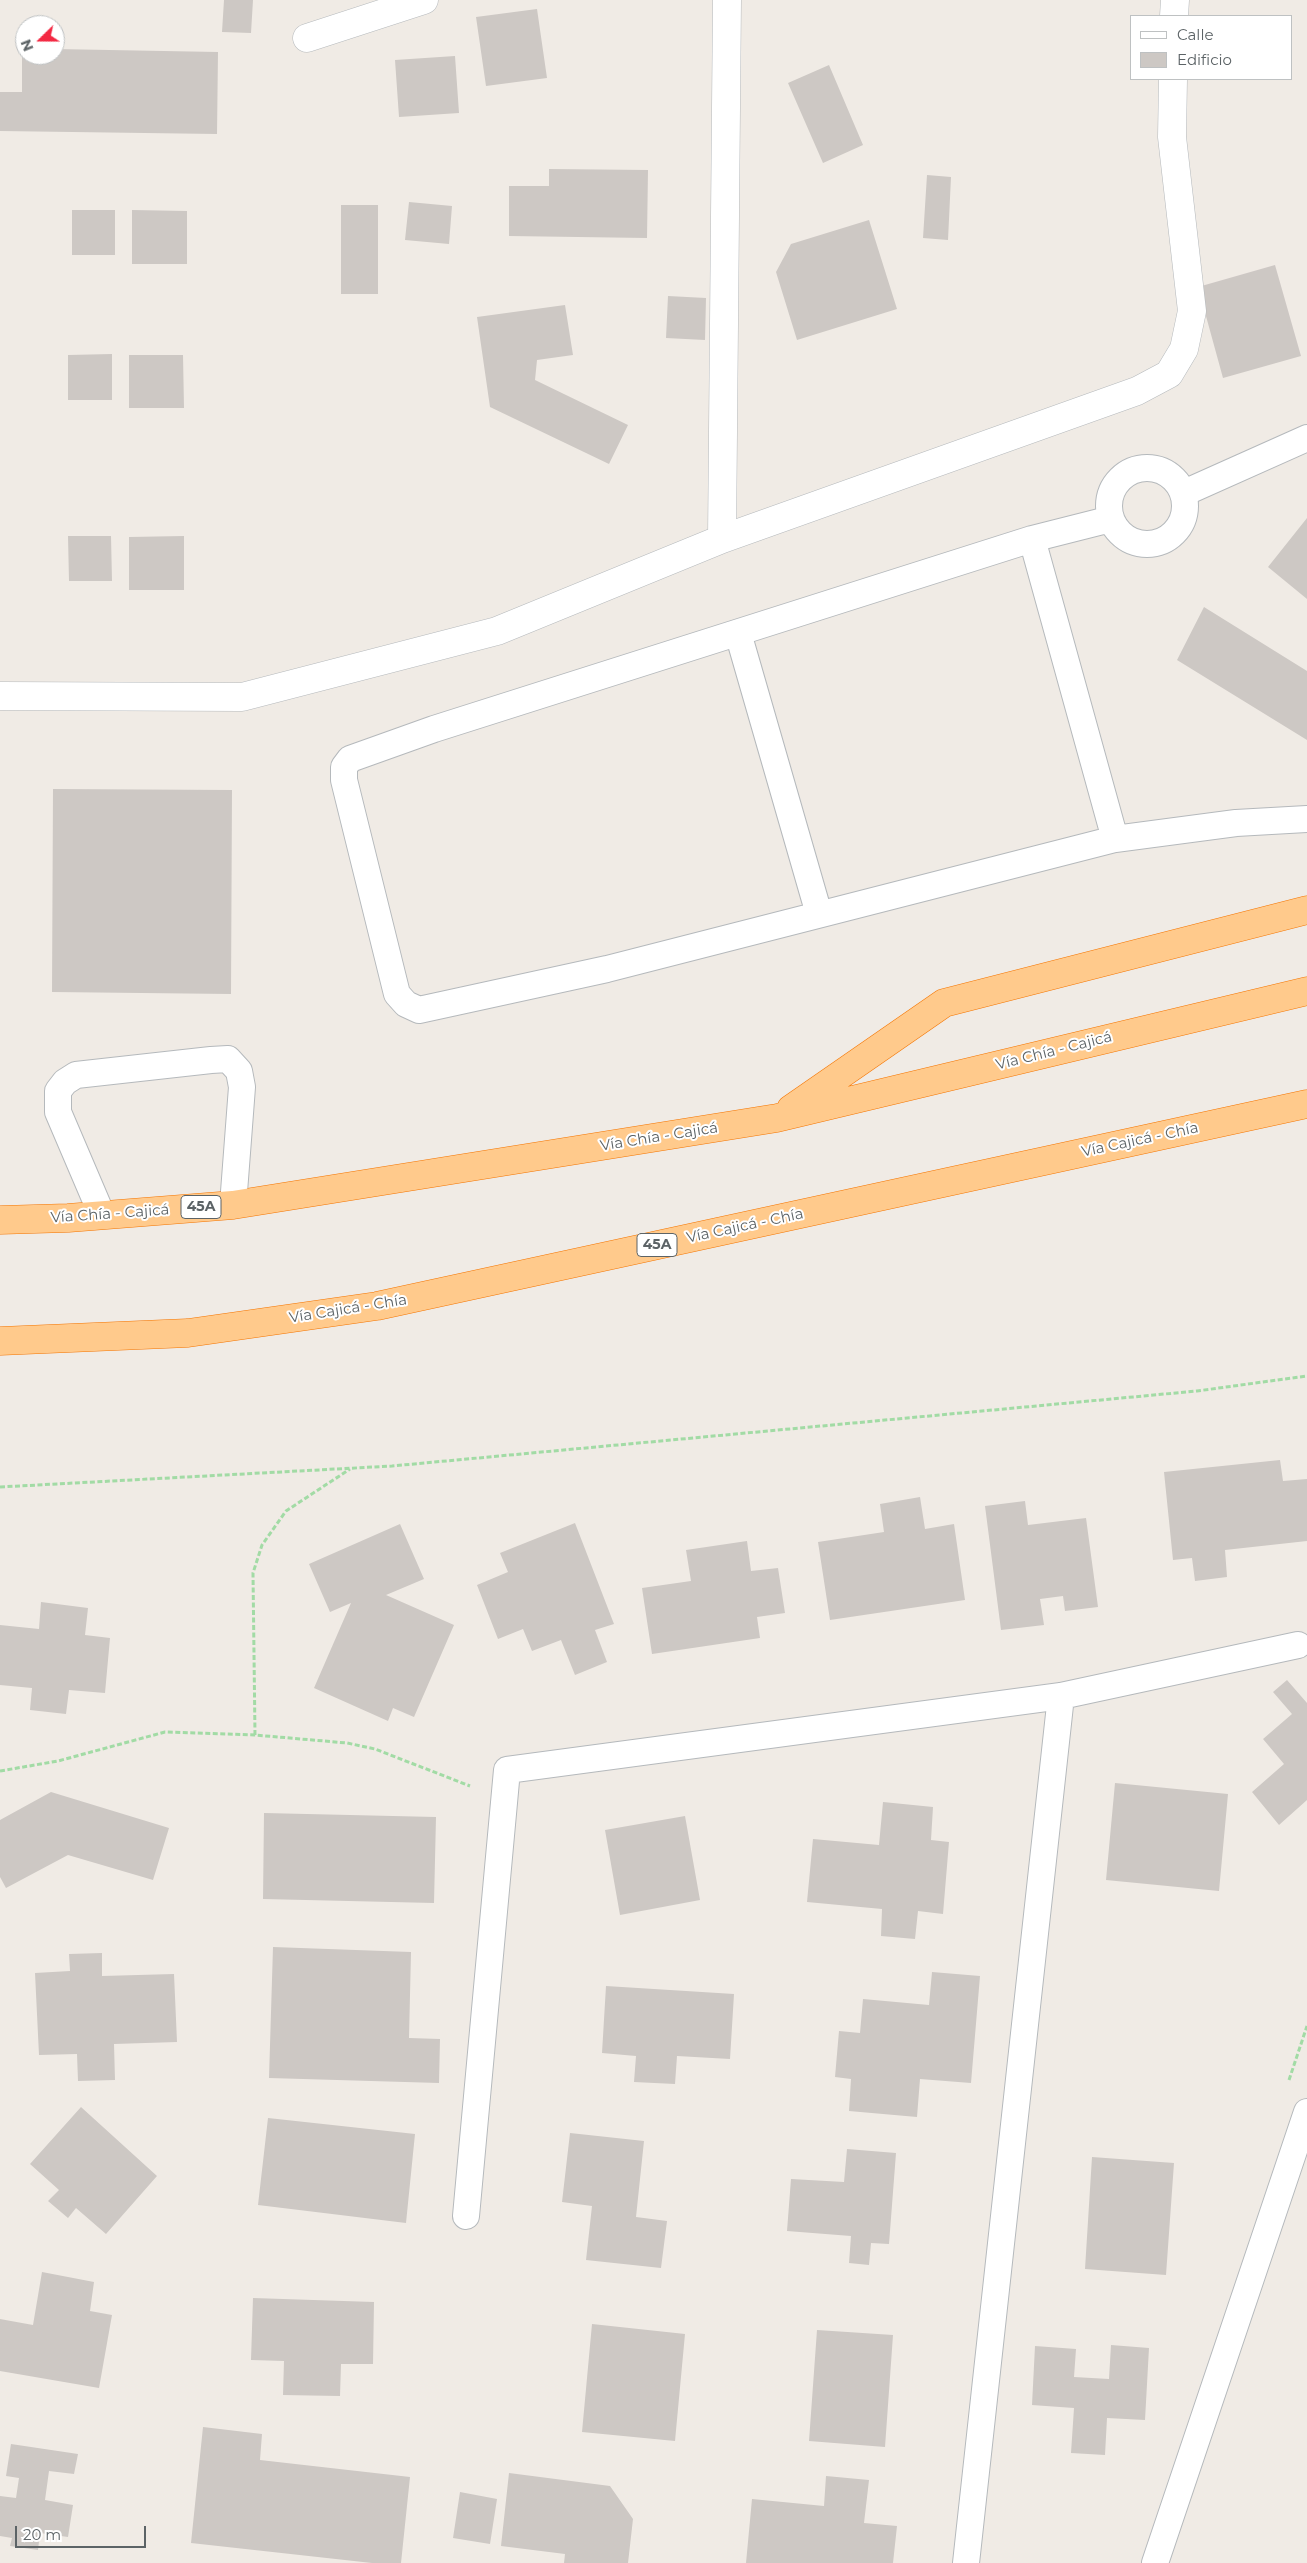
<!DOCTYPE html>
<meta charset="utf-8">
<style>
body{margin:0}
#map{position:relative;width:1307px;height:2563px;overflow:hidden;background:#f0ebe5;font-family:Montserrat,sans-serif}
canvas{display:block}
.legend{position:absolute;left:1130px;top:15px;width:162px;height:65px;box-sizing:border-box;background:#fff;border:1px solid #bec1c2;margin:0;padding:6px 9px;list-style:none;font-size:15px;color:#5c6366}
.legend li{display:flex;align-items:center;gap:10px;height:25px}
.legend b{width:25px;border:1px solid #bec1c2}
.north{position:absolute;left:15px;top:15px;width:50px;height:50px;box-sizing:border-box;background:#fff;border:1px solid #bec1c2;border-radius:50%;rotate:248deg;font-size:14px;font-weight:700;line-height:20px;text-align:center;color:#5c6366}
.north::after{content:'';display:block;margin:auto;width:18px;height:22px;background:#f32842;clip-path:polygon(50% 0,100% 100%,50% 72%,0 100%)}
.scale{position:absolute;left:15px;top:2526px;width:131px;height:22px;box-sizing:border-box;border:2px solid #5c6366;border-top:0;padding-left:6px;font-size:15px;line-height:18px;white-space:nowrap;color:#5c6366;-webkit-text-stroke:4px #fff;paint-order:stroke}
</style>
<div id="map">
<canvas width="1307" height="2563"></canvas>
<ul class="legend">
<li><b style="height:6px;background:#fff"></b>Calle</li>
<li><b style="height:14px;background:#cdc8c4"></b>Edificio</li>
</ul>
<div class="north">N</div>
<div class="scale">20 m</div>
</div>
<script>
const g = document.querySelector('canvas').getContext('2d');
g.lineJoin = 'round';
function fill(path, color) { g.fillStyle = color; g.fill(path, 'evenodd'); }
const poly = rows => new Path2D(rows.map(r => 'M' + r).join(''));
function strokePath(path, color, width, dash) { g.strokeStyle = color; g.lineWidth = width; g.lineCap = dash ? 'butt' : 'round'; g.setLineDash(dash || []); g.stroke(path); }
function drawText(font, color, halo, rows, align = 'center') {
  g.font = font + ' Montserrat,sans-serif'; g.lineWidth = 4; g.setLineDash([]); g.textBaseline = 'middle'; g.strokeStyle = halo; g.fillStyle = color; for (const [text, x, y, turn = 0] of rows) {
    g.save(); g.translate(x, y); g.rotate((+turn || 0) * Math.PI / 180); g.textAlign = isNaN(turn) ? turn : align; if (halo) g.strokeText(text, 0, 0); g.fillText(text, 0, 0); g.restore();
  }
}
const building = poly([
 [224,0,253,0,251,33,222,32],
 [537,9,547,78,486,86,476,17],
 [22,49,25,49,25,55,55,55,55,49,218,52,217,134,0,131,0,92,22,92],
 [455,56,459,113,399,117,395,60],
 [829,65,863,145,823,163,788,83],
 [549,169,648,170,647,238,509,236,509,186,549,186],
 [927,175,951,177,948,240,923,238],
 [409,202,452,206,449,244,405,240],
 [341,205,378,205,378,294,341,294],
 [72,210,115,210,115,255,72,255],
 [132,210,187,211,187,264,132,264],
 [869,220,897,309,797,340,776,272,791,244],
 [1275,265,1301,356,1223,378,1198,287],
 [668,296,706,298,705,340,666,338],
 [565,305,573,355,537,360,535,380,628,425,609,464,490,407,477,317],
 [112,354,112,400,68,400,68,355],
 [129,355,183,355,184,408,129,408],
 [1307,518,1307,599,1268,567],
 [68,536,111,536,112,581,69,581],
 [184,536,184,590,129,590,129,537],
 [1204,607,1307,671,1307,740,1177,660],
 [53,789,232,790,231,994,52,992],
 [1280,1460,1283,1481,1307,1479,1307,1541,1225,1550,1227,1577,1195,1581,1192,1558,1173,1560,1164,1472],
 [920,1497,925,1529,954,1524,965,1600,830,1620,818,1542,884,1532,880,1504],
 [1025,1501,1028,1525,1086,1518,1098,1607,1065,1611,1063,1596,1040,1599,1044,1625,1001,1630,985,1506],
 [575,1523,614,1624,595,1630,607,1662,575,1675,561,1640,532,1651,523,1629,498,1639,477,1585,508,1572,500,1553],
 [400,1524,424,1579,386,1595,454,1625,414,1717,393,1708,388,1721,314,1688,351,1603,330,1612,309,1564],
 [747,1541,751,1571,778,1568,785,1613,757,1617,760,1638,652,1654,642,1588,691,1581,686,1550],
 [41,1602,88,1608,85,1635,110,1638,105,1693,69,1690,66,1714,30,1710,32,1688,0,1685,0,1625,39,1629],
 [1287,1680,1307,1703,1307,1800,1279,1825,1252,1792,1284,1764,1263,1739,1292,1714,1273,1692],
 [1115,1783,1228,1794,1219,1891,1106,1880],
 [51,1792,169,1828,153,1880,68,1855,6,1888,0,1877,0,1820],
 [883,1802,933,1807,931,1840,949,1842,943,1914,918,1911,915,1939,881,1936,882,1909,807,1902,813,1839,879,1845],
 [264,1813,436,1817,434,1903,263,1899],
 [685,1816,700,1900,620,1915,605,1830],
 [273,1947,411,1952,409,2038,440,2039,439,2083,269,2078],
 [102,1953,102,1976,174,1974,177,2042,114,2044,115,2080,78,2081,77,2054,39,2055,35,1973,70,1971,69,1954],
 [932,1972,980,1976,971,2083,920,2079,917,2117,849,2111,851,2079,835,2077,839,2031,860,2033,863,1999,929,2005],
 [606,1986,734,1994,730,2059,677,2056,675,2084,634,2082,636,2056,602,2053],
 [81,2107,157,2176,106,2234,76,2208,68,2218,48,2201,59,2190,30,2164],
 [268,2118,415,2134,406,2223,258,2205],
 [570,2133,644,2141,636,2217,667,2221,661,2268,586,2260,592,2206,562,2202],
 [847,2149,896,2153,889,2244,871,2243,869,2265,849,2263,851,2236,787,2231,791,2179,844,2182],
 [1092,2157,1174,2163,1166,2275,1085,2269],
 [42,2272,94,2282,90,2311,112,2315,99,2388,0,2371,0,2319,33,2325],
 [253,2298,374,2302,373,2364,341,2364,340,2396,283,2395,284,2361,251,2360],
 [592,2324,685,2334,675,2441,582,2432],
 [817,2330,893,2335,885,2447,809,2441],
 [1111,2345,1149,2348,1145,2420,1107,2418,1105,2455,1071,2453,1074,2408,1032,2405,1035,2346,1076,2349,1074,2377,1109,2379],
 [203,2427,262,2434,260,2460,410,2477,401,2563,372,2563,191,2543],
 [11,2444,78,2454,74,2474,49,2471,45,2500,73,2505,68,2537,40,2533,38,2550,10,2546,12,2538,0,2536,0,2496,16,2498,19,2478,6,2476],
 [509,2473,610,2486,633,2519,628,2563,564,2563,565,2554,501,2546],
 [826,2476,869,2480,864,2523,897,2526,893,2563,746,2563,752,2499,824,2506],
 [460,2492,497,2499,490,2544,453,2538]
]);
const path = poly([
 [0,1487,392,1466,1197,1391,1307,1376],
 [255,1735,253,1573,262,1545,286,1511,350,1469],
 [0,1771,58,1761,165,1732,255,1735,347,1743,375,1749,470,1786],
 [1289,2080,1307,2026]
]);
const lane = poly([
 '1109 506a38 38 0 1 1 76 0a38 38 0 1 1-76 0Z',
 [1184,493,1307,438],
 [1111,519,1032,539,434,729,350,759,344,767,344,780,397,994,406,1004,419,1010,607,969,1115,839,1236,823,1307,819],
 [1032,539,1115,839],
 [738,633,819,914],
 [102,1215,58,1112,58,1091,65,1082,76,1075,211,1060,228,1059,239,1071,242,1087,233,1205],
 [466,2216,507,1770,1061,1696,1298,1645],
 [966,2563,1061,1696],
 [1155,2563,1307,2112]
]);
const street = poly([
 [1174,16,1175,0],
 [307,38,424,0],
 [722,539,727,0],
 [0,696,242,697,497,631,722,539,1137,391,1169,374,1184,349,1192,311,1172,137,1173,79]
]);
const highway = poly([
 [791,1109,944,1003,1307,910],
 [0,1220,68,1218,233,1205,777,1118,1307,991],
 [0,1341,188,1333,377,1306,1307,1104]
]);
const shields = [
 [201,1207,40],
 [657,1245,40]
];
const shieldNames = [
 ["45A",201,1207],
 ["45A",657,1245]
];
const streetNames = [
 ["Vía Chía - Cajicá",1054,1051,-14],
 ["Vía Chía - Cajicá",659,1137,-9],
 ["Vía Cajicá - Chía",1140,1140,-12],
 ["Vía Chía - Cajicá",110,1214,-4],
 ["Vía Cajicá - Chía",745,1226,-12],
 ["Vía Cajicá - Chía",348,1309,-9]
];
fill(building, '#cdc8c4');
strokePath(lane, '#b5b9bc', 28);
strokePath(street, '#b5b9bc', 29);
strokePath(highway, '#f47500', 29);
strokePath(path, '#a2dba5', 3, [5, 2.5]);
strokePath(lane, '#fff', 26);
strokePath(street, '#fff', 28);
strokePath(highway, '#ffca8c', 28);
for (const [x, y, w] of shields) { const box = new Path2D(); box.roundRect(x - w / 2, y - 11.5, w, 23, 4); g.fillStyle = '#fff'; g.fill(box); strokePath(box, '#5c6366', 1); }
drawText('bold 14px', '#5c6366', null, shieldNames);
drawText('15px', '#5c6366', '#fff', streetNames);
</script>
